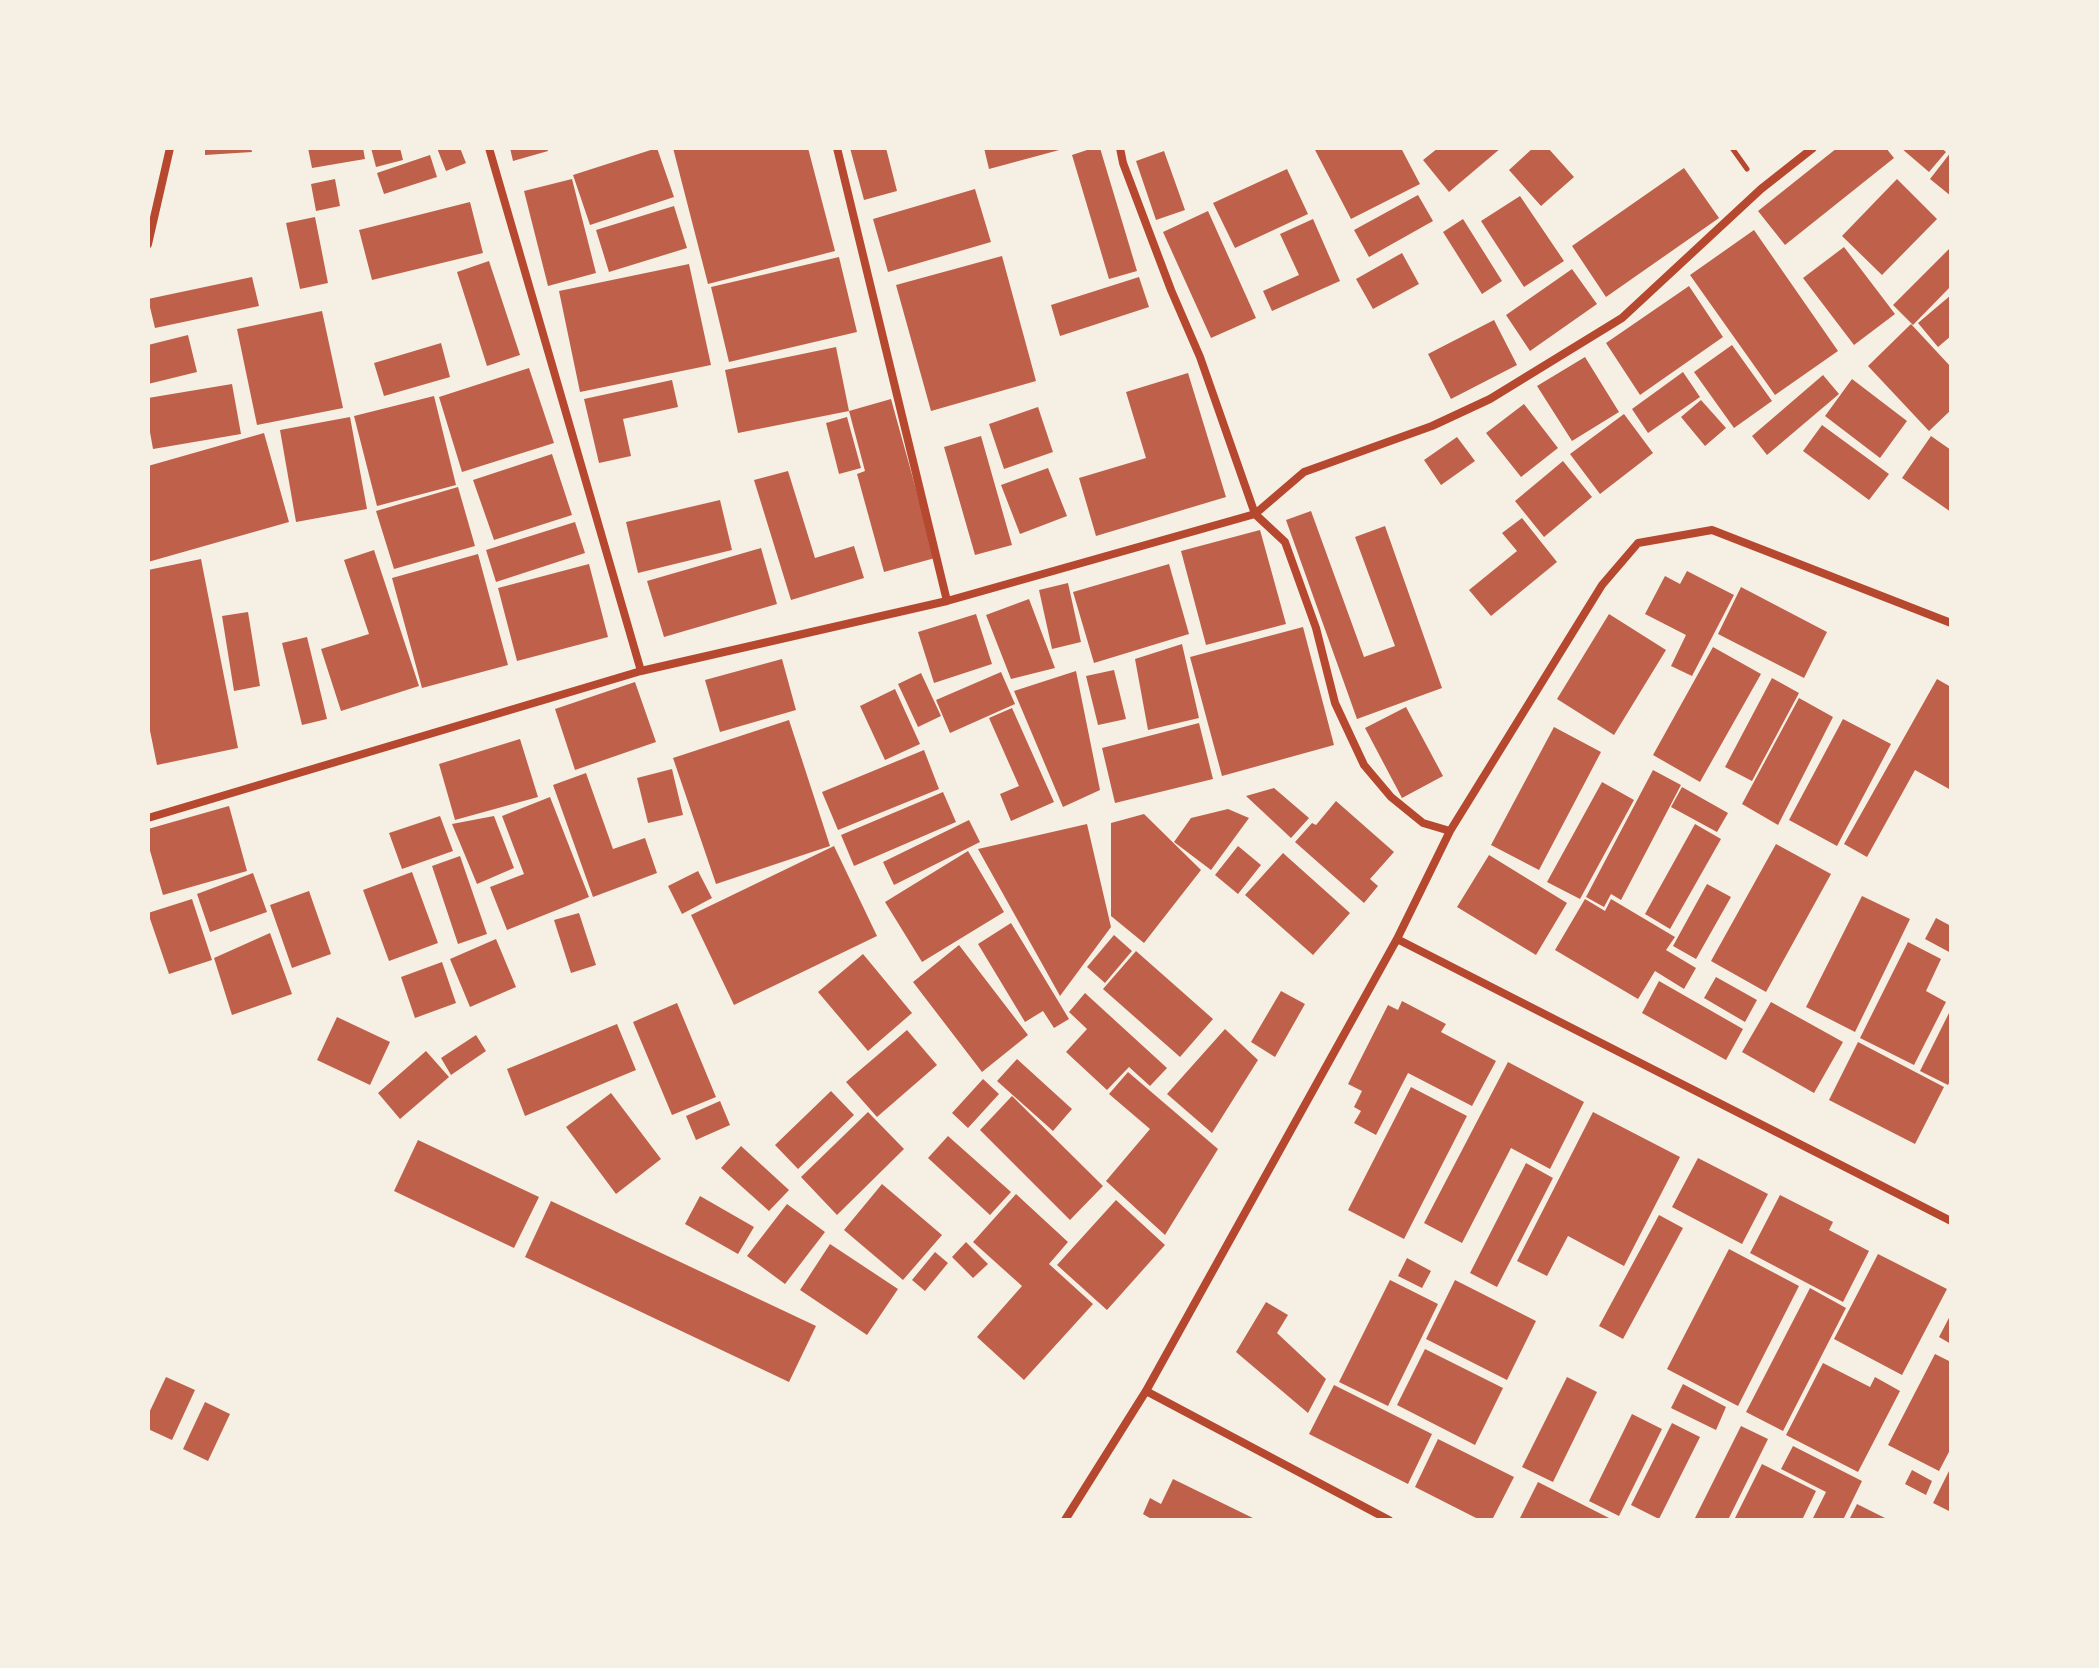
<!DOCTYPE html>
<style>
body{margin:0}
#map{position:relative;width:2099px;height:1668px;overflow:hidden;background:#f6efe4;font-family:"Libre Baskerville",serif}
canvas{display:block}
.frame{position:absolute;inset:0;border:150px solid #f6efe4;pointer-events:none}
</style>
<div id="map">
<canvas width="2099" height="1668"></canvas>
<div class="frame"></div>
</div>
<script>
const g = document.querySelector('canvas').getContext('2d');
g.lineJoin = 'round';
function fill(path, color) { g.fillStyle = color; g.fill(path, 'evenodd'); }
const poly = rows => new Path2D(rows.map(r => 'M' + r).join(''));
function strokePath(path, color, width, dash) { g.strokeStyle = color; g.lineWidth = width; g.lineCap = dash ? 'butt' : 'round'; g.setLineDash(dash || []); g.stroke(path); }
const building = poly([
 [205,148,251,148,252,152,205,155],
 [308,148,363,148,365,159,312,168],
 [371,148,400,148,403,160,376,167],
 [437,148,460,148,466,163,446,171],
 [510,148,547,148,548,151,513,161],
 [657,148,674,197,590,225,573,175],
 [673,148,808,148,835,251,708,284],
 [850,148,886,148,897,191,864,200],
 [984,148,1063,148,1063,149,989,169],
 [1093,148,1100,148,1137,271,1109,279,1072,155],
 [1314,148,1401,148,1420,184,1351,219],
 [1438,148,1501,148,1449,192,1423,160],
 [1533,148,1548,148,1574,177,1541,206,1509,170],
 [1837,148,1886,148,1894,158,1785,245,1758,211],
 [1901,148,1941,148,1946,152,1929,172],
 [1164,151,1185,210,1156,220,1136,161],
 [1951,152,1951,196,1930,179],
 [430,155,437,177,384,194,377,173],
 [1684,168,1719,218,1606,297,1572,246],
 [1287,169,1308,214,1235,248,1213,203],
 [335,179,340,206,316,211,311,184],
 [572,179,596,273,548,286,524,191],
 [1897,179,1937,219,1882,275,1842,236],
 [975,189,991,242,888,272,873,219],
 [1418,195,1433,221,1369,257,1354,230],
 [1520,196,1564,261,1524,287,1481,221],
 [470,202,483,253,372,280,359,230],
 [674,206,687,248,609,272,596,230],
 [1208,211,1256,318,1211,338,1163,232],
 [315,217,328,283,300,289,286,223],
 [1313,219,1340,281,1272,311,1263,291,1299,275,1280,234],
 [1463,219,1502,281,1482,294,1443,232],
 [1754,230,1838,351,1775,395,1690,275],
 [1844,247,1895,314,1854,345,1803,278],
 [1951,247,1951,286,1913,325,1893,305],
 [1402,253,1419,284,1373,309,1356,279],
 [1002,256,1036,381,931,411,896,285],
 [839,257,857,332,729,362,711,287],
 [489,261,520,355,487,366,457,272],
 [689,264,711,365,580,392,559,291],
 [1572,269,1597,304,1530,351,1506,315],
 [252,277,259,306,155,328,148,299],
 [1139,277,1149,307,1060,336,1051,305],
 [1689,286,1723,337,1640,395,1606,343],
 [1951,295,1951,336,1938,347,1918,323],
 [322,311,343,408,257,425,237,329],
 [1494,320,1517,365,1451,399,1428,354],
 [1911,324,1951,367,1951,410,1929,431,1868,366],
 [188,335,197,372,148,384,148,345],
 [441,343,450,377,384,396,374,363],
 [1732,345,1772,401,1734,428,1694,372],
 [836,347,849,411,738,433,725,370],
 [1585,357,1619,412,1572,441,1537,386],
 [529,368,554,443,462,472,439,397],
 [1683,372,1700,397,1648,433,1632,409],
 [1188,373,1226,497,1096,536,1079,478,1146,458,1126,392],
 [1823,375,1839,394,1767,455,1752,436],
 [1852,379,1907,421,1880,458,1825,416],
 [672,380,678,407,623,419,631,456,599,463,584,399],
 [232,384,241,434,153,449,148,421,148,398],
 [434,396,456,485,377,506,354,416],
 [891,399,935,558,884,572,857,474,865,471,849,411],
 [1701,400,1726,428,1705,446,1681,417],
 [1524,404,1558,448,1521,477,1486,433],
 [1038,407,1053,452,1004,469,989,424],
 [1624,414,1653,453,1600,494,1570,454],
 [350,417,367,509,296,522,280,430],
 [847,417,861,468,839,474,826,423],
 [1822,425,1889,474,1869,500,1803,451],
 [264,433,289,522,148,562,148,466],
 [981,436,1012,545,975,555,944,447],
 [1931,436,1951,450,1951,512,1902,478],
 [1457,437,1475,461,1441,485,1424,460],
 [552,454,572,515,494,540,473,480],
 [1563,461,1592,497,1544,537,1515,501],
 [1048,468,1067,516,1020,534,1001,485],
 [788,471,815,558,854,546,864,578,791,600,754,480],
 [458,487,475,546,394,569,376,511],
 [720,500,732,550,638,573,626,522],
 [1311,511,1364,657,1395,646,1355,537,1385,526,1442,688,1357,719,1286,520],
 [1522,518,1557,562,1491,616,1469,590,1517,551,1502,533],
 [575,522,585,553,496,582,486,550],
 [1260,530,1286,624,1206,645,1181,551],
 [761,548,777,604,664,637,647,581],
 [374,550,419,686,341,711,321,649,369,634,344,560],
 [478,554,508,665,422,688,392,578],
 [201,559,238,748,157,765,148,721,148,570],
 [589,564,608,637,517,661,498,588],
 [1169,564,1189,634,1094,663,1073,592],
 [1687,571,1734,595,1692,676,1671,666,1686,635,1645,614,1665,576,1680,584],
 [1068,583,1081,642,1052,649,1039,590],
 [1741,587,1827,632,1804,678,1718,634],
 [1029,599,1055,668,1011,679,986,615],
 [248,612,260,686,234,691,222,616],
 [976,614,992,664,934,683,918,632],
 [1609,614,1666,650,1614,735,1557,699],
 [1303,627,1334,745,1222,776,1190,657],
 [307,637,327,719,302,725,282,643],
 [1182,644,1199,718,1148,730,1135,659],
 [1713,647,1761,674,1700,782,1653,755],
 [782,659,796,710,720,732,705,680],
 [1114,670,1126,719,1098,725,1086,676],
 [1076,671,1100,790,1063,807,1014,691],
 [1001,672,1015,704,950,733,936,700],
 [921,673,941,716,918,727,898,684],
 [1772,678,1799,693,1752,781,1725,767],
 [1937,679,1951,687,1951,790,1915,770,1867,857,1844,844],
 [635,682,656,742,575,770,555,709],
 [895,689,920,744,885,760,860,706],
 [1799,698,1833,717,1778,825,1742,804],
 [1406,707,1443,776,1402,798,1365,728],
 [1012,708,1054,802,1011,821,1000,794,1019,786,989,718],
 [1843,719,1891,744,1837,846,1789,820],
 [789,720,830,846,716,884,673,758],
 [1199,723,1213,779,1115,803,1102,748],
 [1554,727,1601,752,1539,870,1491,845],
 [520,739,538,797,455,820,439,764],
 [924,750,939,789,838,830,822,792],
 [672,769,683,815,648,823,637,778],
 [1653,770,1681,785,1621,900,1611,894,1604,907,1586,897],
 [586,773,613,849,645,838,657,873,593,897,553,785],
 [1602,782,1634,800,1580,899,1547,882],
 [1682,787,1728,813,1717,832,1671,807],
 [1274,788,1309,818,1291,838,1246,796],
 [943,792,956,822,854,866,841,835],
 [550,797,589,897,507,930,490,887,524,874,502,816],
 [1336,801,1394,852,1370,879,1378,886,1364,903,1295,842,1312,823,1316,825],
 [229,806,247,871,163,895,148,844,148,829],
 [1228,809,1249,818,1211,870,1174,842,1191,818],
 [1144,814,1201,870,1144,943,1111,916,1111,823],
 [440,816,453,851,402,869,389,833],
 [494,816,514,868,477,884,452,824],
 [969,820,980,842,894,885,883,862],
 [1087,824,1111,927,1060,996,978,849],
 [1695,824,1721,839,1670,929,1645,914],
 [1776,844,1831,874,1766,992,1711,961],
 [834,846,877,936,734,1005,691,915],
 [1238,846,1261,865,1238,894,1215,875],
 [968,851,1004,912,922,962,885,902],
 [1283,853,1350,913,1313,955,1245,895],
 [1489,855,1567,903,1536,955,1457,907],
 [460,856,487,934,458,944,432,866],
 [698,871,712,898,682,914,668,886],
 [412,872,438,943,389,961,363,890],
 [253,873,267,912,210,932,197,894],
 [1707,884,1731,897,1696,959,1673,946],
 [309,891,331,954,292,968,270,905],
 [1862,896,1910,919,1855,1032,1806,1007],
 [192,899,212,960,169,974,148,913],
 [1585,899,1605,911,1611,899,1675,937,1666,950,1696,968,1684,989,1655,971,1638,999,1555,950],
 [579,913,596,965,571,973,554,920],
 [1936,918,1951,926,1951,953,1925,939],
 [1011,923,1069,1019,1054,1028,1043,1011,1025,1022,978,944],
 [270,933,292,994,232,1015,214,958],
 [1114,935,1132,951,1105,983,1087,967],
 [496,939,516,987,470,1007,450,959],
 [1908,942,1941,959,1926,991,1946,1002,1914,1065,1860,1038],
 [959,945,1028,1035,982,1072,913,982],
 [1136,951,1213,1019,1180,1057,1103,989],
 [863,954,912,1013,868,1051,818,992],
 [442,962,456,1003,415,1018,401,977],
 [1716,977,1757,1000,1745,1022,1704,998],
 [1659,981,1743,1029,1726,1060,1642,1013],
 [1281,991,1305,1004,1275,1057,1251,1042],
 [1085,993,1167,1068,1150,1086,1129,1067,1107,1090,1066,1052,1087,1029,1069,1012],
 [1402,1001,1446,1024,1441,1032,1496,1061,1472,1106,1408,1073,1376,1135,1354,1123,1361,1111,1354,1107,1362,1091,1348,1084,1388,1005,1398,1010],
 [1771,1002,1843,1042,1814,1093,1742,1052],
 [677,1003,716,1097,672,1115,633,1022],
 [1951,1009,1951,1079,1948,1085,1920,1071],
 [337,1017,390,1042,370,1085,317,1060],
 [617,1024,636,1070,525,1116,507,1069],
 [1225,1029,1258,1060,1212,1133,1167,1094],
 [907,1030,937,1065,877,1117,846,1082],
 [476,1035,486,1051,451,1075,441,1058],
 [1858,1042,1944,1087,1915,1144,1829,1100],
 [426,1051,449,1077,400,1119,378,1093],
 [1017,1059,1072,1109,1053,1131,997,1081],
 [1508,1062,1584,1102,1550,1169,1511,1148,1462,1243,1424,1223],
 [1128,1072,1218,1149,1165,1235,1106,1181,1150,1129,1109,1094],
 [983,1079,999,1094,968,1128,952,1113],
 [1411,1087,1467,1116,1404,1239,1348,1210],
 [831,1091,854,1115,798,1169,775,1145],
 [611,1093,661,1159,616,1194,566,1127],
 [1012,1096,1103,1186,1070,1220,980,1130],
 [720,1101,730,1125,696,1140,686,1116],
 [868,1112,904,1149,837,1215,801,1177],
 [1593,1112,1680,1157,1624,1266,1568,1236,1547,1276,1517,1261],
 [948,1136,1011,1192,990,1215,928,1158],
 [418,1140,539,1197,514,1248,394,1191],
 [741,1146,789,1190,769,1211,721,1168],
 [1698,1158,1768,1194,1742,1244,1672,1207],
 [1526,1163,1553,1178,1497,1287,1470,1273],
 [882,1184,942,1235,903,1280,844,1230],
 [1016,1194,1068,1242,1049,1264,1093,1304,1024,1380,977,1337,1022,1286,973,1242],
 [1780,1195,1833,1222,1829,1230,1869,1251,1843,1302,1750,1253],
 [700,1196,754,1227,738,1254,685,1224],
 [1116,1200,1165,1245,1107,1310,1057,1265],
 [551,1201,816,1326,789,1382,525,1257],
 [787,1204,825,1232,785,1284,747,1256],
 [1659,1215,1683,1228,1623,1339,1599,1326],
 [966,1242,988,1264,973,1278,952,1257],
 [830,1244,898,1289,867,1335,800,1290],
 [1729,1249,1799,1286,1738,1406,1667,1369],
 [935,1252,948,1263,925,1291,912,1280],
 [1878,1254,1947,1289,1902,1375,1834,1339],
 [1407,1258,1431,1271,1422,1288,1398,1276],
 [1390,1280,1438,1304,1388,1406,1339,1382],
 [1455,1280,1536,1321,1507,1380,1426,1339],
 [1810,1288,1846,1308,1783,1431,1746,1412],
 [1266,1302,1288,1315,1277,1333,1326,1379,1308,1413,1236,1352],
 [1951,1314,1951,1344,1939,1337],
 [1425,1349,1503,1388,1475,1445,1397,1405],
 [1935,1354,1951,1362,1951,1448,1939,1471,1888,1445],
 [1823,1363,1870,1387,1875,1377,1900,1391,1858,1472,1786,1435],
 [166,1377,195,1390,172,1440,148,1429,148,1415],
 [1567,1377,1597,1392,1553,1482,1522,1467],
 [1683,1384,1726,1407,1716,1430,1671,1408],
 [1334,1385,1432,1434,1408,1484,1309,1434],
 [205,1402,230,1414,208,1461,183,1449],
 [1632,1414,1662,1429,1619,1516,1589,1501],
 [1672,1423,1700,1437,1659,1519,1631,1505],
 [1741,1426,1768,1439,1728,1520,1694,1520],
 [1438,1439,1514,1477,1492,1520,1480,1520,1415,1487],
 [1793,1446,1862,1481,1843,1520,1812,1520,1826,1492,1781,1469],
 [1762,1464,1816,1491,1802,1520,1734,1520],
 [1951,1467,1951,1512,1933,1503],
 [1912,1470,1932,1481,1926,1495,1905,1484],
 [1173,1479,1257,1520,1153,1520,1143,1514,1150,1498,1161,1504],
 [1538,1482,1613,1520,1519,1520],
 [1857,1504,1889,1520,1849,1520]
]);
const path = poly([
 [1732,148,1747,169]
]);
const minor = poly([
 [489,148,641,671],
 [837,148,947,601],
 [1120,148,1123,163,1171,290,1200,357,1255,514,1285,542,1316,628,1335,703,1364,765,1391,797,1423,823,1450,831],
 [148,244,170,148],
 [148,818,641,671,947,601,1255,514,1304,472,1432,426,1490,399,1622,318,1761,189,1813,148],
 [1397,939,1951,1221],
 [1146,1391,1389,1520],
 [1065,1520,1146,1391,1397,939,1450,831,1602,585,1638,543,1712,530,1951,623]
]);
fill(building, '#bf614a');
strokePath(path, '#b5482f', 5);
strokePath(minor, '#b5482f', 8);
</script>
